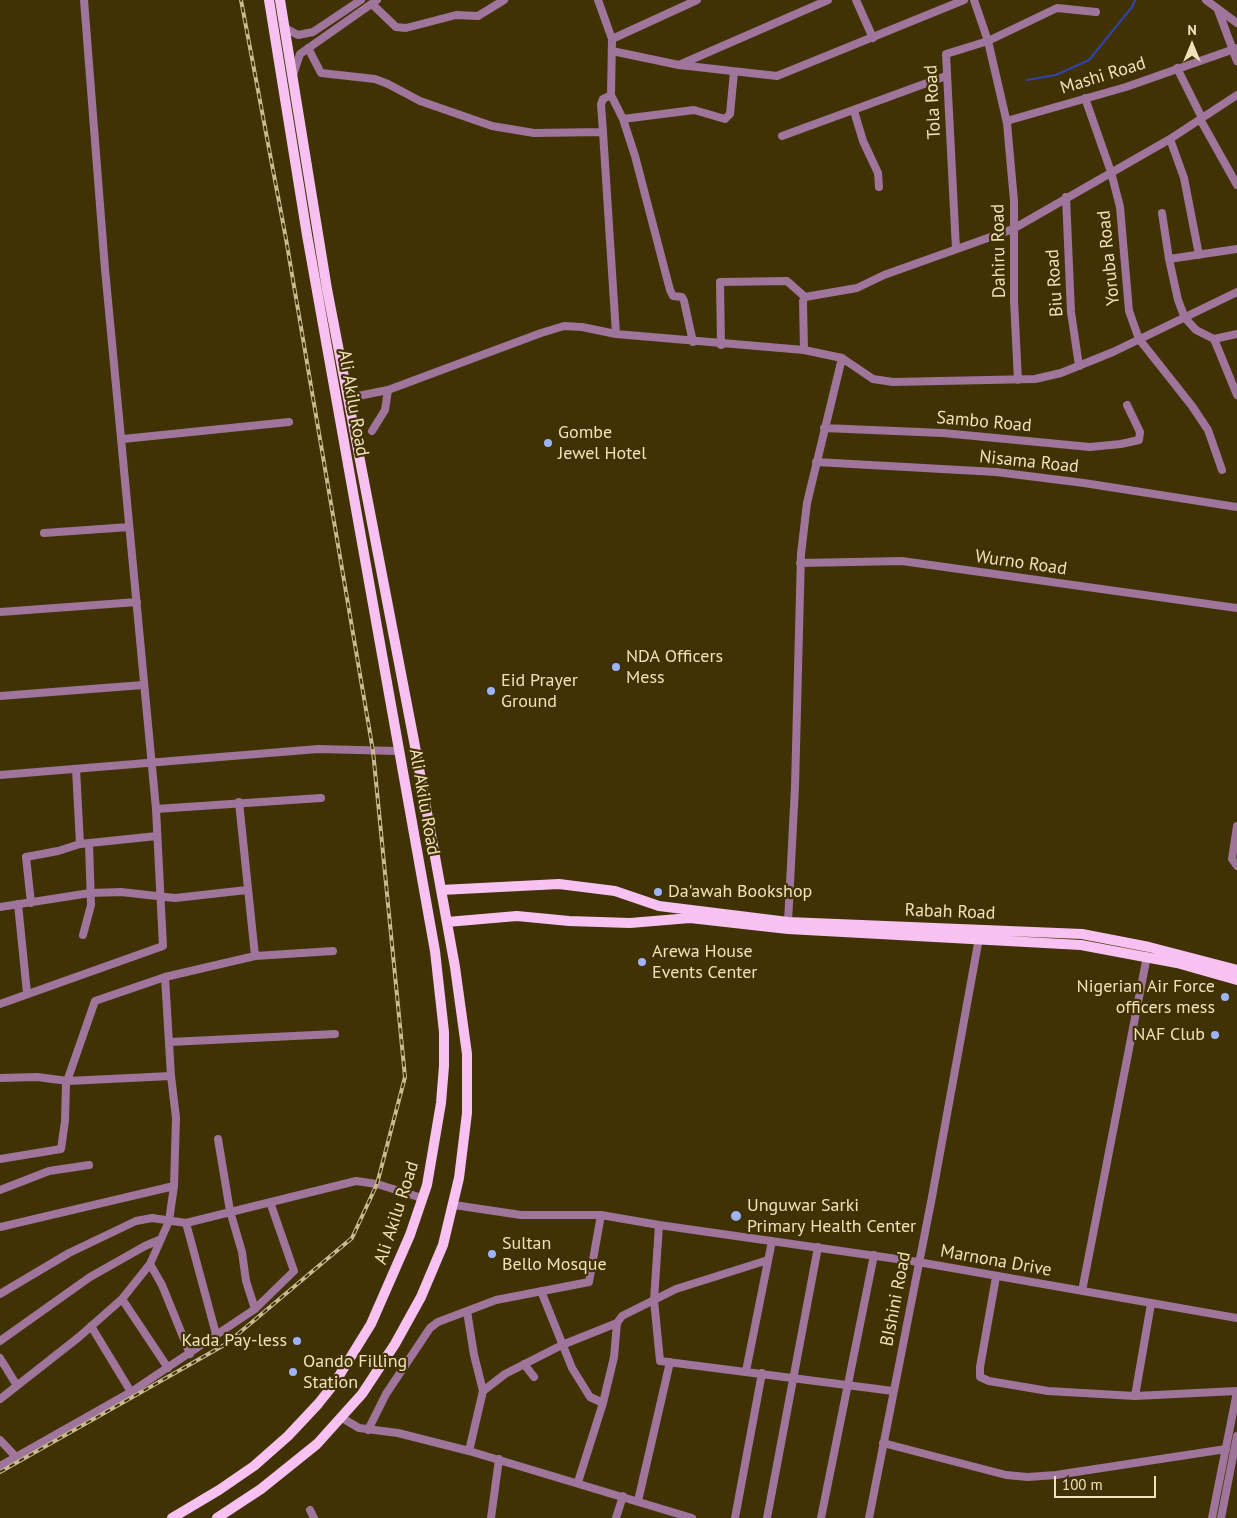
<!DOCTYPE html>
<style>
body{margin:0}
#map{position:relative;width:1237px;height:1518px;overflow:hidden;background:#403204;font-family:"PT Sans",sans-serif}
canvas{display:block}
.north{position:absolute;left:1167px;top:20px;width:50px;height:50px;-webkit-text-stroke:4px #403204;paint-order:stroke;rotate:0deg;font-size:14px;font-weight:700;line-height:20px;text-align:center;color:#f0e1bb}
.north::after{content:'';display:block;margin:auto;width:18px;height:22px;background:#f0e1bb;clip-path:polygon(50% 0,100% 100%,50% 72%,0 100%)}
.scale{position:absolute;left:1054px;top:1476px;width:102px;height:22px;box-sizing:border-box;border:2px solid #f0e1bb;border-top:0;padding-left:6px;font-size:15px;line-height:18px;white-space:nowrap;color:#f0e1bb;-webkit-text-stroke:4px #403204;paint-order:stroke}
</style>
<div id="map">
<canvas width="1237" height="1518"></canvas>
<div class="north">N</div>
<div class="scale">100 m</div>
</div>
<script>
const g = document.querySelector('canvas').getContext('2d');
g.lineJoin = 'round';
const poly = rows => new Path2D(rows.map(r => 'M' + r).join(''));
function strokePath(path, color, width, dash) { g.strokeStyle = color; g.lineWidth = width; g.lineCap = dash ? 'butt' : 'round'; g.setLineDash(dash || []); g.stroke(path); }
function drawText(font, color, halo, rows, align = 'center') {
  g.font = font + ' "PT Sans",sans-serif'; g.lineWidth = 4.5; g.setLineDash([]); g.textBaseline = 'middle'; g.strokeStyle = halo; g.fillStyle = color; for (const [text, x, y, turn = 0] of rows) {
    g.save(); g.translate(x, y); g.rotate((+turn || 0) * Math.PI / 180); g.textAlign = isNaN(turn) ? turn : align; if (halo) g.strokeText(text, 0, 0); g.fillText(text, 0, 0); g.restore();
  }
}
const stream = poly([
 [1027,80,1056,75,1089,60,1132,7,1135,0]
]);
const minor = poly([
 [598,0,612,39,611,95,623,119,635,156,670,290,673,296,682,297,684,301,693,342],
 [856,0,873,38],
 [974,0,988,41,1007,123,1014,201,1014,301,1018,380],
 [1206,0,1237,23],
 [372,4,396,27,406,28,456,15,478,16,504,0],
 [1218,10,1237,61],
 [285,28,298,35,313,32,361,0],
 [612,39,697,0],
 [308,48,321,73,375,79,388,84,420,101,492,126,534,133,603,132,616,334],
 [612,51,679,65,777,76,964,0],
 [679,65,828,0],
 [1177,68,1202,118],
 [293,75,300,54,377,0],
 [1085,98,1111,172,1120,207,1129,311,1139,339,1192,406,1208,430,1222,470],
 [854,111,863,141,878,173,879,187],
 [623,119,694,110,725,119,730,114,734,72],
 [1200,119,1237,185],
 [1007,123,1010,120,1126,87,1237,48],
 [603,132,601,104,603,99,611,95],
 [782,136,946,76],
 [1170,139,1184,178,1199,255],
 [1066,197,1071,312,1079,366],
 [1162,213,1169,259,1178,300,1185,318,1196,330,1214,339,1237,334],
 [956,249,946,54,988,41,1057,8,1096,12],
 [1169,259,1237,249],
 [1214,339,1237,395],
 [721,345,720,282,787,281,805,297],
 [804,350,803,301,805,297,857,288,884,275,1013,229,1170,139,1237,95],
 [842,358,873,379,893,382,1035,379,1061,373,1113,352,1237,292],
 [348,398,388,390,541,333,564,326,582,327,616,334,804,350,842,358,807,503,801,554,795,787,788,922],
 [824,428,943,433,1090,447,1121,444,1139,440,1140,432,1127,405],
 [372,431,385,410,388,390],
 [123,439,289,422],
 [816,462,996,472,1084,483,1237,507],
 [44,533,129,527],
 [800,563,902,561,1237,608],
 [0,612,137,602],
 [0,696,143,685],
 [76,769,80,844],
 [0,775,318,749,398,751],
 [239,802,255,956],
 [156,809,321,798],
 [1237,826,1232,859,1237,866],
 [31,903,26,857,58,851,80,844,157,836],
 [18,904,27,993],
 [0,907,90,893,121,892,175,898,247,890],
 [83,935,91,905,89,843],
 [0,1004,163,946,156,809,105,269,84,0],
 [170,1042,335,1034],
 [0,1078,37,1077,68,1081,171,1076],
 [218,1139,230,1211,242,1252,246,1281,255,1309],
 [0,1159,61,1149,65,1121,66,1084,95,1001,165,977,255,956,333,951],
 [0,1190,49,1171,89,1165],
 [601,1215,659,1225,918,1262,1237,1318],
 [186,1223,216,1334],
 [659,1225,654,1300,660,1361,893,1391],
 [0,1227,174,1186],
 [150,1264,162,1285,190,1354],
 [996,1277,980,1367,980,1377,989,1381,1048,1391,1135,1396,1237,1391],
 [541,1291,572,1368,590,1397,603,1403],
 [1082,1291,1147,956],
 [0,1294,69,1253,136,1221,152,1218,186,1223,356,1181,377,1184,422,1198],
 [122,1299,168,1368],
 [467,1311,474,1355,483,1391],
 [91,1326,131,1392],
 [0,1341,90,1277,145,1246,159,1240],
 [0,1358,16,1384],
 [524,1364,534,1377],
 [746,1371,772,1241],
 [1135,1396,1151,1304],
 [0,1399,79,1337,122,1299,150,1264,169,1221,174,1186,176,1118,171,1076,165,977],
 [342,1418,359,1428,398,1433,469,1451,692,1518],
 [368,1430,386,1394,430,1328,438,1322,496,1300,589,1282,601,1215,521,1215,454,1205],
 [0,1440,16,1457],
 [883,1443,1006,1475,1028,1477,1056,1475,1226,1449],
 [469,1451,483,1391,505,1374,562,1345,617,1323,622,1316,676,1289,768,1260],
 [0,1466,131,1392,255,1309,294,1271,270,1202],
 [578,1482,603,1403,614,1357,617,1323],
 [638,1501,670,1362],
 [310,1510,314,1518],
 [491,1518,499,1459],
 [616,1518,623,1496],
 [735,1518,762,1373],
 [767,1518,818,1247],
 [821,1518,874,1255],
 [869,1518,932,1197,979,938],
 [1212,1518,1237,1392],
 [1221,1518,1237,1436]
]);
const major = poly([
 [441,890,559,884,615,891,659,906,788,922,1082,934,1149,947,1237,970],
 [447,922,517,916,569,921,630,923,690,918,788,929,1081,945,1177,963,1237,980],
 [172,1518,219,1490,254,1466,288,1436,318,1404,334,1384,371,1324,410,1235,427,1185,441,1103,444,1066,444,1032,435,951,307,235,269,0],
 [217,1518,261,1489,317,1444,362,1394,395,1344,421,1297,443,1245,459,1178,467,1113,467,1054,455,967,414,741,327,289,280,0]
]);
const rail = poly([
 [0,1472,226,1344,352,1238,377,1184,405,1077,373,751,286,239,241,0]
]);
const markers = [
 [548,443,5,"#9db4fd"],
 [616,667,5,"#9db4fd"],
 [491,691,5,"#9db4fd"],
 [658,892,5,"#9db4fd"],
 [642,962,5,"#9db4fd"],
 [1225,997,5,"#9db4fd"],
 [1215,1035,5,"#9db4fd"],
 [736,1216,6,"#9db4fd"],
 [492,1254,5,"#9db4fd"],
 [297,1341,5,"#9db4fd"],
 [293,1372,5,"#9db4fd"]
];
const streetNames = [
 ["Mashi Road",1103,76,-17],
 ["Tola Road",933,102,-93],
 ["Dahiru Road",999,251,-91],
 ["Yoruba Road",1109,258,-96],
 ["Biu Road",1055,283,-94],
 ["Ali Akilu Road",353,403,80],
 ["Sambo Road",984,422,5],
 ["Nisama Road",1029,462,6],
 ["Wurno Road",1021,563,8],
 ["Ali Akilu Road",424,802,80],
 ["Rabah Road",950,912,2],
 ["Ali Akilu Road",397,1213,-72],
 ["Marnona Drive",996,1261,10],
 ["BIshini Road",896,1299,-79]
];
const poiNames = [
 ["Gombe",558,433],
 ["Jewel Hotel",558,454],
 ["NDA Officers",626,657],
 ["Mess",626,678],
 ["Eid Prayer",501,681],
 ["Ground",501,702],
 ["Da'awah Bookshop",668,892],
 ["Arewa House",652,952],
 ["Events Center",652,973],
 ["Nigerian Air Force",1215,987,"right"],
 ["officers mess",1215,1008,"right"],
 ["NAF Club",1205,1035,"right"],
 ["Unguwar Sarki",747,1206],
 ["Primary Health Center",747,1227],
 ["Sultan",502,1244],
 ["Bello Mosque",502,1265],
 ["Kada Pay-less",287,1341,"right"],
 ["Oando Filling",303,1362],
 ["Station",303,1383]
];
strokePath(stream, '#3143ac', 2);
strokePath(minor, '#9f759b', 8);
strokePath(major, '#f7c2f1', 10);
strokePath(rail, '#c9ba92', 4);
strokePath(rail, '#403204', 2, [5.5]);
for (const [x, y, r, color] of markers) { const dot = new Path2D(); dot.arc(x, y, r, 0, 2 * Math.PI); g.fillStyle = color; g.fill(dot); strokePath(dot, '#403204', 2); }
drawText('18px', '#f0e1bb', '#403204', streetNames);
drawText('18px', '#f0e1bb', '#403204', poiNames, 'left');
</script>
